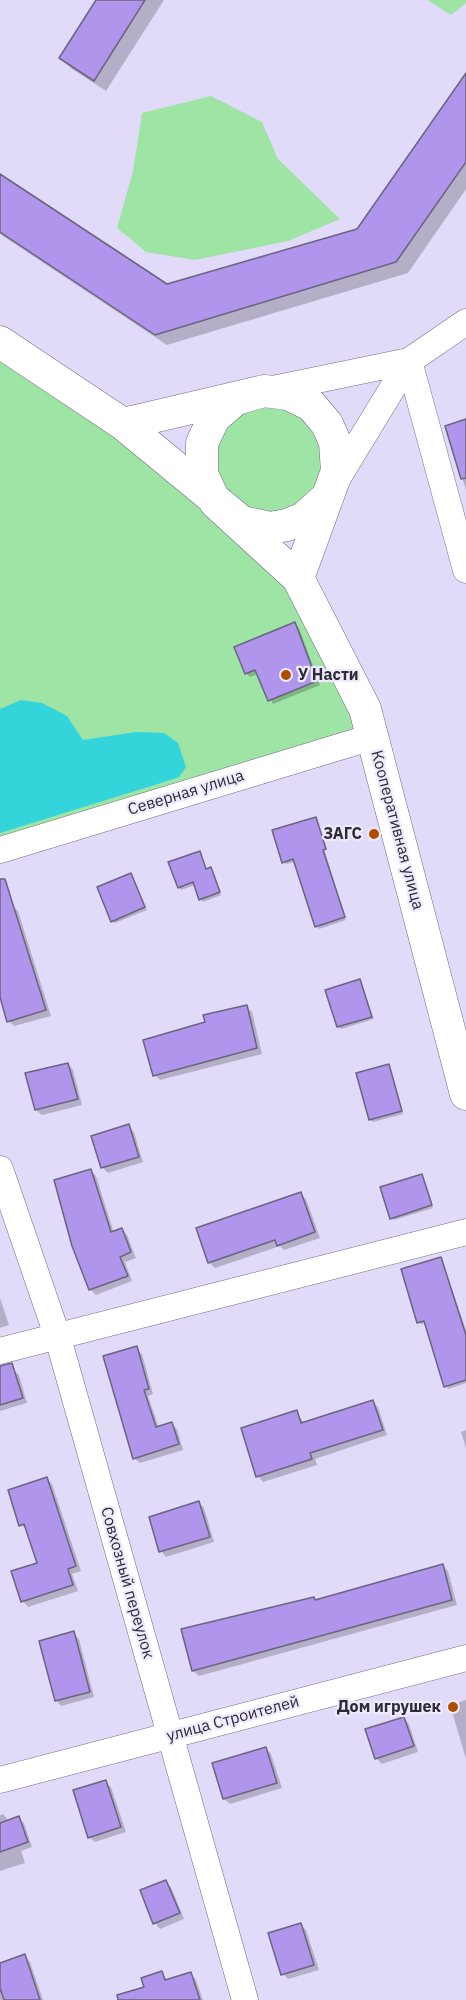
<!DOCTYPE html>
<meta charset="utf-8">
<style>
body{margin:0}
canvas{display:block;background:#e2daf9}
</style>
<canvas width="466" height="2000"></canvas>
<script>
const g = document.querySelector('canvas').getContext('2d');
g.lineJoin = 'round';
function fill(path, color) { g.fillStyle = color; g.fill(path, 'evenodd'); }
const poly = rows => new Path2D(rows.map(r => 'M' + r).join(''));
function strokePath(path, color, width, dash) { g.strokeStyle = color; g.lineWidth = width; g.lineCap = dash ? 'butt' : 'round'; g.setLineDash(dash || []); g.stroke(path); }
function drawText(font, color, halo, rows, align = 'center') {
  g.font = font + ' "IBM Plex Sans",sans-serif'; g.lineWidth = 4.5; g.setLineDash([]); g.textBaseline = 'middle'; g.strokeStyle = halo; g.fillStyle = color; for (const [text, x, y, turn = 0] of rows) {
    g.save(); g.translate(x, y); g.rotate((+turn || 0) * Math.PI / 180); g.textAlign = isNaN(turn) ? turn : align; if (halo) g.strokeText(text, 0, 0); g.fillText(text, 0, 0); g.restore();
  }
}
const green = poly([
 [427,0,466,0,466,3,451,15],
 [211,96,262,122,278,159,340,219,288,241,195,260,146,252,117,228,133,171,142,113],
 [0,353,117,432,291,584,360,732,0,841],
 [287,398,330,443,320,498,270,523,217,497,207,444,220,417]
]);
const water = poly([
 [21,700,42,703,67,716,83,740,136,732,164,733,178,743,186,767,179,777,161,783,0,833,0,709]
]);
const shadow = poly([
 [98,0,164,0,106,91,72,69,61,58],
 [466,75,466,189,408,273,167,345,0,234,0,175,167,286,358,231],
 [466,421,466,490,447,427],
 [295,624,299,628,320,685,273,704,258,674,250,677,246,673],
 [315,819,346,920,319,929,295,862,286,864,283,862],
 [199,853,207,870,213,871,221,895,203,902,195,885,181,890,179,887],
 [130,874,147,910,115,923,112,921],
 [12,906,18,911,51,1016,14,1026,9,1021,0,977,0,909],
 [360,981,374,1019,341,1029,338,1027],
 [246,1007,252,1012,262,1054,160,1080,155,1075],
 [68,1064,73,1070,82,1105,42,1115,36,1110],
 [388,1066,403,1114,373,1122,370,1119],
 [128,1126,134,1132,143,1162,108,1173,103,1168,93,1137],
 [90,1170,96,1176,114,1233,122,1230,127,1235,136,1258,125,1262,132,1281,96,1295,90,1289],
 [422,1176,433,1208,394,1220,391,1218],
 [300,1194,306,1199,320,1238,284,1250,280,1246,215,1268,209,1262],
 [441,1258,466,1330,466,1383,448,1389,426,1323,421,1324,419,1322],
 [0,1298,9,1325,0,1328],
 [136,1348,142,1354,153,1394,148,1396,159,1428,171,1424,177,1429,183,1450,140,1463,134,1458],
 [13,1370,19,1375,27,1403,0,1411,0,1373],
 [372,1401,378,1407,387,1435,315,1459,317,1465,263,1482,258,1476,296,1412,304,1423],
 [466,1430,466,1448,461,1432],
 [47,1479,52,1484,81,1571,72,1574,78,1591,28,1607,23,1601,39,1564,28,1530,21,1525],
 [199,1503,204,1508,214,1542,166,1557,161,1551],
 [443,1566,448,1571,457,1605,199,1676,193,1671,183,1630,313,1598,316,1601],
 [73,1633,79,1639,94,1697,61,1706,56,1700],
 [466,1700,466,1759,450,1705],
 [404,1718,409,1724,418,1752,382,1764,376,1758],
 [266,1748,271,1754,282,1788,230,1804,224,1799],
 [105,1782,111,1787,126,1832,95,1842,89,1837],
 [3,1814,9,1821,18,1818,24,1823,32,1847,21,1851,25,1863,0,1871,0,1815],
 [165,1882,171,1887,184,1919,160,1929,155,1923],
 [300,1924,306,1930,319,1970,288,1979,283,1974],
 [24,1956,30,1962,43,2000,0,2000,0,1964],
 [162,1973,168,1981,191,1974,196,1980,203,2000,150,2000]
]);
const building = poly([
 [96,0,145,0,94,81,59,58,96,0],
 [466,73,466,162,396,262,155,335,0,232,0,174,167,284,357,229,466,73],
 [466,419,466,478,461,479,445,426,466,419],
 [295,622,317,681,268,701,255,670,245,674,234,647,295,622],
 [316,817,326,849,323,850,345,917,315,927,293,859,282,863,272,830,316,817],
 [200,851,206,869,211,867,220,892,199,900,193,882,178,888,168,862,200,851],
 [131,873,145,907,111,922,97,887,131,873],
 [0,879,5,879,46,1010,7,1022,0,997,0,879],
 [360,979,372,1017,337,1027,325,990,360,979],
 [247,1005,257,1048,153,1076,143,1040,205,1022,203,1015,247,1005],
 [68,1063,78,1099,35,1110,25,1073,68,1063],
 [389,1064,402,1111,369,1120,356,1073,389,1064],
 [129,1124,139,1157,101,1168,91,1136,129,1124],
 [91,1169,111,1232,122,1228,131,1252,120,1257,128,1276,89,1290,72,1246,54,1180,91,1169],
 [422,1174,432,1205,390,1219,380,1187,422,1174],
 [301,1192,315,1232,277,1246,275,1240,208,1263,196,1228,301,1192],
 [441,1257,466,1335,466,1380,444,1387,424,1321,417,1323,401,1269,441,1257],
 [137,1346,149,1389,144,1390,156,1427,172,1422,179,1444,133,1459,103,1356,137,1346],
 [12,1363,23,1398,0,1405,0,1366,12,1363],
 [373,1400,383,1430,310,1453,312,1459,256,1477,241,1428,297,1410,301,1423,373,1400],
 [47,1477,76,1566,68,1569,73,1585,21,1602,11,1571,37,1563,24,1524,19,1526,8,1490,47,1477],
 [199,1501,210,1537,159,1552,149,1517,199,1501],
 [443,1564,452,1600,192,1671,181,1629,314,1597,315,1600,443,1564],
 [74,1631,90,1692,55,1701,39,1641,74,1631],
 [404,1717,414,1746,375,1759,365,1729,404,1717],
 [266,1747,277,1783,223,1799,212,1763,266,1747],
 [106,1780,121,1827,88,1838,73,1790,106,1780],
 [19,1816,28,1842,0,1852,0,1823,19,1816],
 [166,1880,180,1913,153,1924,140,1890,166,1880],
 [301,1923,314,1965,281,1975,268,1933,301,1923],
 [25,1954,40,2000,4,2000,0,1988,0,1963,25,1954],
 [162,1971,165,1980,191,1972,200,2000,118,2000,117,1995,144,1987,141,1978,162,1971]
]);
const minor = poly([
 [409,361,466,570],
 [268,390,409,361,466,322],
 [334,484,409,361],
 [0,850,372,737],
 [0,1169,58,1338,245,2000],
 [0,1351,466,1232],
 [0,1780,466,1658]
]);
const major = poly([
 [0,342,123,424,242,522,270,528,287,525,304,518,324,500],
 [264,391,236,399,214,418,202,443,202,474,215,502,298,578,365,709,466,1094],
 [123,424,264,391,288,394,311,405,327,424,335,442,337,471,298,578]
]);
const markers = [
 [286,675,6,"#ae4f00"],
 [374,834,6,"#ae4f00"],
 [453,1707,6,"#ae4f00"]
];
const poiNames = [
 ["У Насти",298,675,"left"],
 ["ЗАГС",362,834],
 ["Дом игрушек",441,1707]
];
const streetNames = [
 ["Северная улица",186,793,-17],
 ["Кооперативная улица",397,830,75],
 ["Совхозный переулок",127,1583,74],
 ["улица Строителей",233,1719,-15]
];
fill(green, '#9ee4a4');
fill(water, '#34d4db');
fill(shadow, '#0003');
fill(building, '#af95ec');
strokePath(building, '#6b647f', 1.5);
strokePath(minor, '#736c88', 27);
strokePath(major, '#736c88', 33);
strokePath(minor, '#fff', 26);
strokePath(major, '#fff', 32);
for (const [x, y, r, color] of markers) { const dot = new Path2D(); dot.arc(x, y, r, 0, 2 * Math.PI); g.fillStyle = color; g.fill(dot); strokePath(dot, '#eee9fc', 2); }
drawText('bold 16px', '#2e2b36', '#eee9fc', poiNames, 'right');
drawText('16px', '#2e2b36', '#eee9fc', streetNames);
</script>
